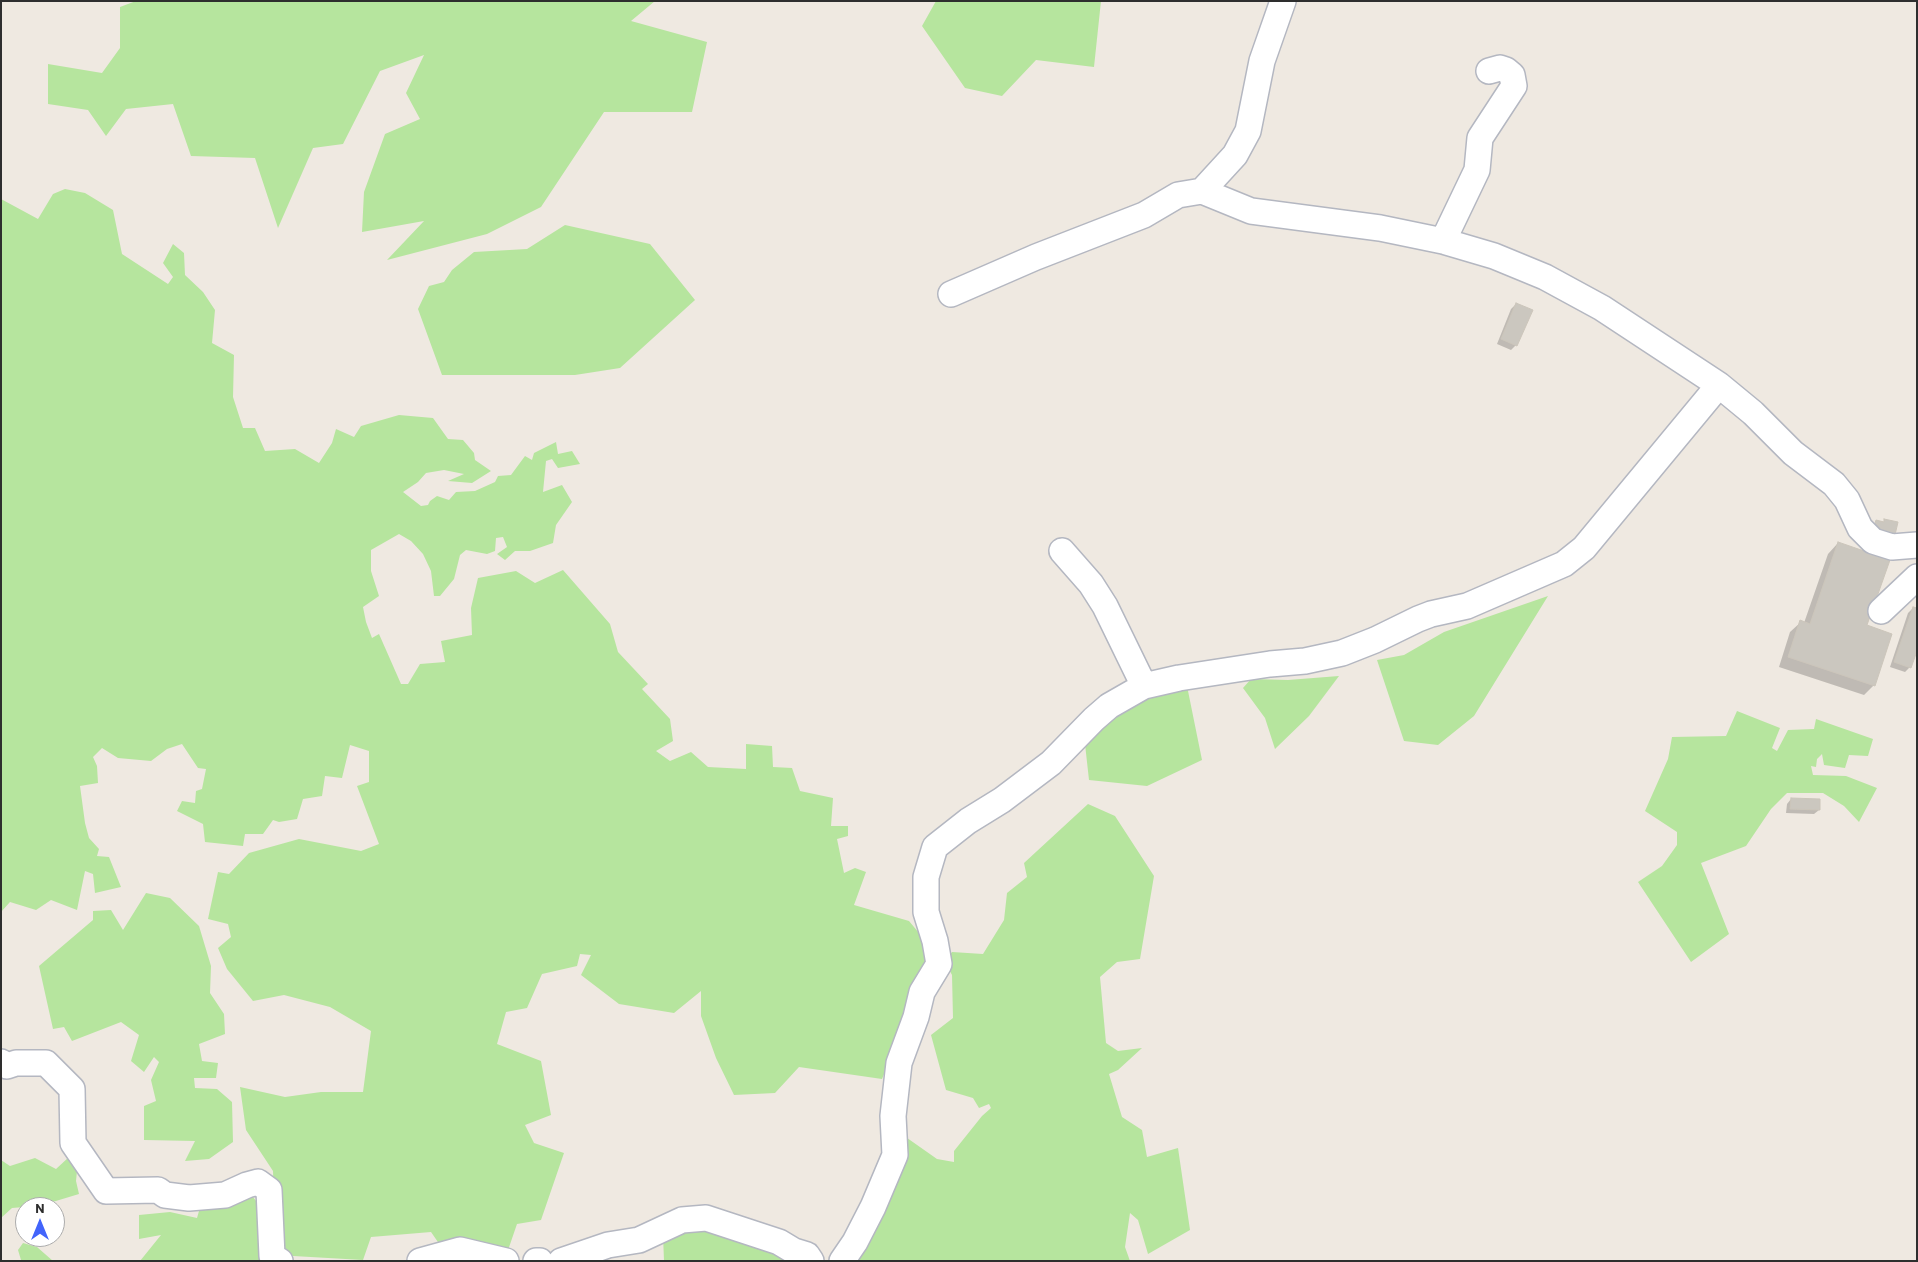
<!DOCTYPE html>
<style>
body{margin:0}
#map{position:relative;width:1918px;height:1262px;overflow:hidden;background:#efe9e1;font-family:Barlow,sans-serif}
canvas{display:block}
.frame{position:absolute;inset:0;border:2px solid #2e2e2e;pointer-events:none}
.north{position:absolute;left:15px;top:1197px;width:50px;height:50px;box-sizing:border-box;background:#fff;border:1px solid #ababab;border-radius:50%;rotate:0deg;font-size:14px;font-weight:700;line-height:20px;text-align:center;color:#2e2e2e}
.north::after{content:'';display:block;margin:auto;width:18px;height:22px;background:#4264fb;clip-path:polygon(50% 0,100% 100%,50% 72%,0 100%)}
</style>
<div id="map">
<canvas width="1918" height="1262"></canvas>
<div class="frame"></div>
<div class="north">N</div>
</div>
<script>
const g = document.querySelector('canvas').getContext('2d');
g.lineJoin = 'round';
function fill(path, color) { g.fillStyle = color; g.fill(path, 'evenodd'); }
const poly = rows => new Path2D(rows.map(r => 'M' + r).join(''));
function strokePath(path, color, width, dash) { g.strokeStyle = color; g.lineWidth = width; g.lineCap = dash ? 'butt' : 'round'; g.setLineDash(dash || []); g.stroke(path); }
const green = poly([
 [136,1,655,1,631,21,707,42,692,112,604,112,541,207,487,234,387,260,424,221,362,232,364,192,385,134,420,119,406,93,424,55,380,71,343,144,313,148,278,228,255,158,191,156,173,104,126,109,106,136,88,110,48,104,48,64,102,73,120,48,120,7],
 [936,1,1101,1,1094,67,1036,60,1002,96,965,88,922,26],
 [65,189,85,193,113,210,122,254,168,284,173,277,163,263,173,244,184,253,185,275,203,292,215,310,212,343,234,355,233,397,243,428,255,428,265,451,295,449,319,463,332,443,336,429,354,437,361,426,399,415,433,418,448,439,463,440,474,453,475,460,491,471,472,483,448,481,464,474,444,470,426,473,418,482,403,492,421,506,428,505,430,501,437,496,449,500,456,492,475,491,495,482,498,476,511,475,525,456,532,460,534,453,556,442,558,454,572,451,580,464,558,468,552,459,546,461,543,492,562,485,572,502,556,525,553,543,530,551,515,551,505,560,497,554,507,547,503,537,496,538,495,551,487,554,466,550,460,555,454,579,440,596,434,596,431,571,423,554,411,541,399,534,371,550,371,571,379,596,363,607,366,622,372,638,379,634,401,684,408,684,420,664,445,662,441,641,472,635,471,608,478,578,516,571,535,583,563,570,610,624,618,652,648,684,642,689,670,719,673,741,656,751,670,761,691,752,708,767,746,769,746,744,772,746,773,767,792,768,800,791,833,798,831,826,848,826,848,836,837,839,844,873,855,868,866,872,854,905,909,921,924,939,928,967,911,986,910,1012,882,1079,799,1067,775,1093,734,1095,716,1058,701,1016,701,991,674,1013,619,1004,581,975,591,955,580,954,577,966,542,974,527,1008,506,1012,497,1044,541,1061,551,1115,525,1125,534,1143,564,1153,541,1220,517,1224,506,1256,440,1245,431,1232,371,1237,363,1260,276,1255,273,1171,246,1130,240,1087,285,1097,321,1092,363,1092,371,1031,330,1007,284,995,253,1001,227,969,218,948,231,937,228,924,208,919,218,872,229,874,249,853,299,839,361,851,379,844,357,786,369,782,369,751,350,745,342,778,325,776,322,796,303,799,297,819,279,822,273,820,263,834,245,834,243,846,205,842,203,824,177,811,182,801,195,803,196,791,202,789,206,769,198,768,182,744,167,749,151,761,118,758,102,748,93,757,97,766,98,783,80,786,85,823,89,838,99,849,97,856,109,857,121,887,95,893,93,874,85,871,77,910,51,900,36,910,10,902,1,912,1,199,38,219,53,194],
 [565,225,650,244,695,300,620,368,575,375,442,375,418,309,429,286,444,282,452,270,474,252,527,249],
 [1548,596,1474,716,1438,745,1404,741,1377,660,1404,655,1444,632],
 [1339,676,1309,716,1275,749,1265,718,1243,688,1251,679,1288,680],
 [1187,686,1202,760,1147,786,1089,780,1084,735,1134,700],
 [1737,711,1780,728,1772,748,1777,751,1788,730,1814,729,1816,719,1873,739,1868,756,1849,755,1845,768,1824,765,1822,754,1817,759,1816,767,1811,766,1813,775,1846,776,1877,788,1859,822,1844,806,1823,793,1787,793,1771,809,1746,846,1701,863,1729,934,1691,962,1638,882,1662,866,1677,845,1677,832,1645,811,1668,759,1672,737,1726,736],
 [1088,804,1115,816,1154,876,1140,959,1117,962,1100,977,1106,1043,1118,1051,1142,1048,1118,1070,1109,1074,1122,1117,1142,1130,1147,1157,1178,1148,1190,1230,1148,1254,1138,1220,1130,1213,1125,1247,1130,1261,849,1261,900,1133,937,1159,954,1162,954,1151,982,1116,991,1108,989,1104,979,1108,973,1098,946,1090,931,1035,953,1018,952,975,945,961,952,952,983,954,1004,920,1007,893,1027,877,1024,863],
 [146,893,170,898,199,926,211,966,210,993,224,1014,225,1034,199,1044,202,1061,218,1063,216,1078,194,1078,195,1088,217,1089,232,1102,233,1142,209,1159,185,1161,195,1141,144,1140,144,1106,156,1101,151,1080,159,1062,154,1057,144,1072,131,1061,139,1035,121,1022,72,1041,64,1027,53,1029,39,966,93,920,93,911,111,910,123,930],
 [69,1157,78,1161,76,1181,79,1194,36,1207,33,1207,26,1202,24,1207,12,1208,1,1218,1,1160,10,1166,35,1158,56,1169],
 [248,1191,265,1212,268,1261,140,1261,161,1235,139,1239,139,1215,170,1212,197,1218,201,1204],
 [707,1226,803,1261,664,1261,663,1235],
 [23,1243,37,1247,53,1261,16,1261,21,1260,18,1250]
]);
const shadow = poly([
 [1516,304,1516,345,1511,350,1497,344,1511,309],
 [1838,543,1866,626,1874,685,1864,695,1779,667,1790,632,1801,622,1804,623,1828,554],
 [1913,608,1910,667,1905,672,1890,667,1908,613],
 [1791,799,1819,810,1814,814,1786,813,1787,804]
]);
const building = poly([
 [1516,303,1533,310,1517,346,1501,339,1516,303],
 [1884,519,1898,522,1895,535,1873,530,1876,520,1884,522,1884,519],
 [1838,542,1890,560,1867,625,1892,634,1875,686,1788,657,1800,620,1810,624,1838,542],
 [1913,607,1917,608,1917,651,1911,668,1894,662,1913,607],
 [1791,798,1820,799,1820,810,1790,809,1791,798]
]);
const minor = poly([
 [1202,191,1251,211,1380,228,1443,241,1494,256,1545,277,1602,308,1719,385,1753,413,1793,453,1834,484,1847,500,1860,528,1873,541,1892,547,1917,545],
 [1443,241,1477,170,1480,138,1514,86,1512,75,1506,70,1500,68,1489,71],
 [951,294,1036,257,1144,215,1178,195,1202,191,1235,155,1248,131,1262,61,1283,1],
 [1062,551,1091,584,1105,606,1144,686],
 [1881,611,1917,577],
 [1,1062,7,1066,16,1063,46,1063,72,1089,73,1143,106,1191,158,1190,165,1195,189,1198,225,1195,247,1185,258,1182,269,1190,272,1256,280,1261],
 [420,1261,460,1250,506,1261],
 [536,1261,540,1261],
 [561,1261,608,1245,639,1240,682,1220,706,1218,779,1242,794,1251,807,1255,811,1261],
 [842,1261,855,1242,873,1207,895,1155,893,1116,899,1063,916,1017,922,992,939,964,935,941,926,912,926,877,935,847,968,821,1002,800,1051,763,1094,719,1109,706,1144,686,1179,678,1270,664,1305,661,1342,653,1375,640,1418,619,1431,614,1467,606,1564,564,1584,548,1719,385]
]);
fill(green, '#b6e59e');
fill(shadow, '#0003');
fill(building, '#cbc7bf');
strokePath(building, '#cbc5ba', 1);
strokePath(minor, '#b4b7c1', 28);
strokePath(minor, '#fff', 25);
</script>
